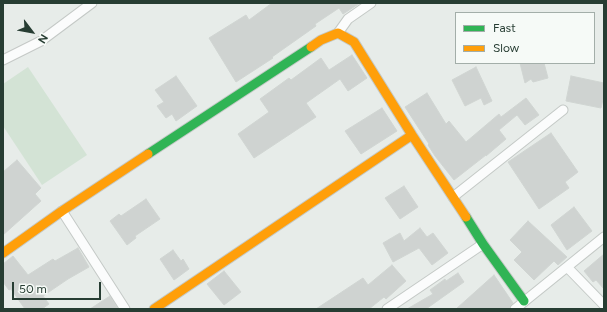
<!DOCTYPE html>
<style>
body{margin:0}
#map{position:relative;width:607px;height:312px;overflow:hidden;background:#e7ece9;font-family:Figtree,sans-serif}
canvas{display:block}
.frame{position:absolute;inset:0;border:4px solid #273d33;pointer-events:none}
.legend{position:absolute;left:455px;top:12px;width:140px;height:52px;box-sizing:border-box;background:#f6faf7;border:1px solid #a3aea9;margin:0;padding:5px 7px;list-style:none;font-size:12px;color:#273d33}
.legend li{display:flex;align-items:center;gap:8px;height:20px}
.legend b{width:20px;border:1px solid #a3aea9}
.north{position:absolute;left:12px;top:12px;width:40px;height:40px;-webkit-text-stroke:3px #f6faf7;paint-order:stroke;rotate:122deg;font-size:11px;font-weight:700;line-height:16px;text-align:center;color:#273d33}
.north::after{content:'';display:block;margin:auto;width:14px;height:18px;background:#273d33;clip-path:polygon(50% 0,100% 100%,50% 72%,0 100%)}
.scale{position:absolute;left:12px;top:282px;width:89px;height:18px;box-sizing:border-box;border:2px solid #273d33;border-top:0;padding-left:5px;font-size:12px;line-height:14px;white-space:nowrap;color:#273d33;-webkit-text-stroke:3px #f6faf7;paint-order:stroke}
</style>
<div id="map">
<canvas width="607" height="312"></canvas>
<div class="frame"></div>
<ul class="legend">
<li><b style="height:5px;background:#30b455"></b>Fast</li>
<li><b style="height:5px;background:#ff9f0a"></b>Slow</li>
</ul>
<div class="north">N</div>
<div class="scale">50 m</div>
</div>
<script>
const g = document.querySelector('canvas').getContext('2d');
g.lineJoin = 'round';
function fill(path, color) { g.fillStyle = color; g.fill(path, 'evenodd'); }
const poly = rows => new Path2D(rows.map(r => 'M' + r).join(''));
function strokePath(path, color, width, dash) { g.strokeStyle = color; g.lineWidth = width; g.lineCap = dash ? 'butt' : 'round'; g.setLineDash(dash || []); g.stroke(path); }
const green = poly([
 [28,67,87,155,42,185,3,126,3,84]
]);
const building = poly([
 [272,3,360,3,343,14,339,8,315,24,316,26,272,57,273,58,236,82,209,38,246,15,249,20,272,3],
 [352,55,367,78,348,91,340,79,306,103,316,117,254,158,238,134,269,112,260,99,289,78,291,80,321,58,329,70,352,55],
 [520,63,544,63,548,78,533,82,531,79,525,83,520,63],
 [476,67,492,101,484,105,481,98,465,106,452,80,476,67],
 [176,76,197,106,176,121,172,114,166,118,157,106,164,102,155,90,176,76],
 [571,76,604,83,604,95,601,108,566,101,571,76],
 [427,93,446,124,449,121,466,142,499,114,501,117,526,98,539,115,525,125,517,115,499,130,506,139,486,156,486,155,454,180,435,156,428,145,429,144,405,107,427,93],
 [382,108,397,131,361,154,345,131,382,108],
 [551,133,578,172,565,182,569,188,539,209,508,162,551,133],
 [17,160,41,188,35,194,41,201,3,235,3,172,17,160],
 [404,186,418,207,400,219,385,198,404,186],
 [146,199,160,219,135,236,136,238,127,245,110,221,119,214,121,216,146,199],
 [574,207,592,231,567,250,551,225,574,207],
 [528,221,567,257,558,265,554,261,534,280,514,260,522,252,510,240,528,221],
 [420,228,427,237,433,233,448,253,432,265,419,248,393,262,383,243,400,233,404,241,420,228],
 [78,248,89,267,68,279,43,296,49,304,42,309,25,309,11,289,9,290,3,282,3,264,13,256,28,275,53,259,55,261,78,248],
 [173,250,181,261,183,259,189,269,174,280,160,259,173,250],
 [604,254,604,289,596,280,593,282,584,271,604,254],
 [392,265,406,281,386,299,384,297,369,309,316,309,363,278,368,285,392,265],
 [224,271,241,292,224,305,207,284,224,271],
 [458,273,464,282,426,309,407,309,433,294,430,290,445,279,446,281,458,273],
 [494,275,513,303,509,309,456,309,494,275],
 [110,296,118,309,90,309,110,296]
]);
const street = poly([
 [338,33,348,19,371,3],
 [3,60,41,41,92,3],
 [453,197,563,110],
 [62,211,125,309],
 [567,267,604,305],
 [387,309,483,244],
 [515,309,604,237]
]);
const fast = poly([
 [148,154,311,47],
 [466,217,483,244,524,301]
]);
const slow = poly([
 [311,47,321,40,338,33,354,42,412,135,466,217],
 [3,253,62,211,148,154],
 [154,309,412,135]
]);
fill(green, '#d3e3d5');
fill(building, '#cfd3d1');
strokePath(building, '#d0d5d2', 1);
strokePath(street, '#c4c9c6', 11);
strokePath(fast, '#c4c9c6', 11);
strokePath(slow, '#c4c9c6', 11);
strokePath(street, '#fbfcfc', 9);
strokePath(fast, '#30b455', 9);
strokePath(slow, '#ff9f0a', 9);
</script>
